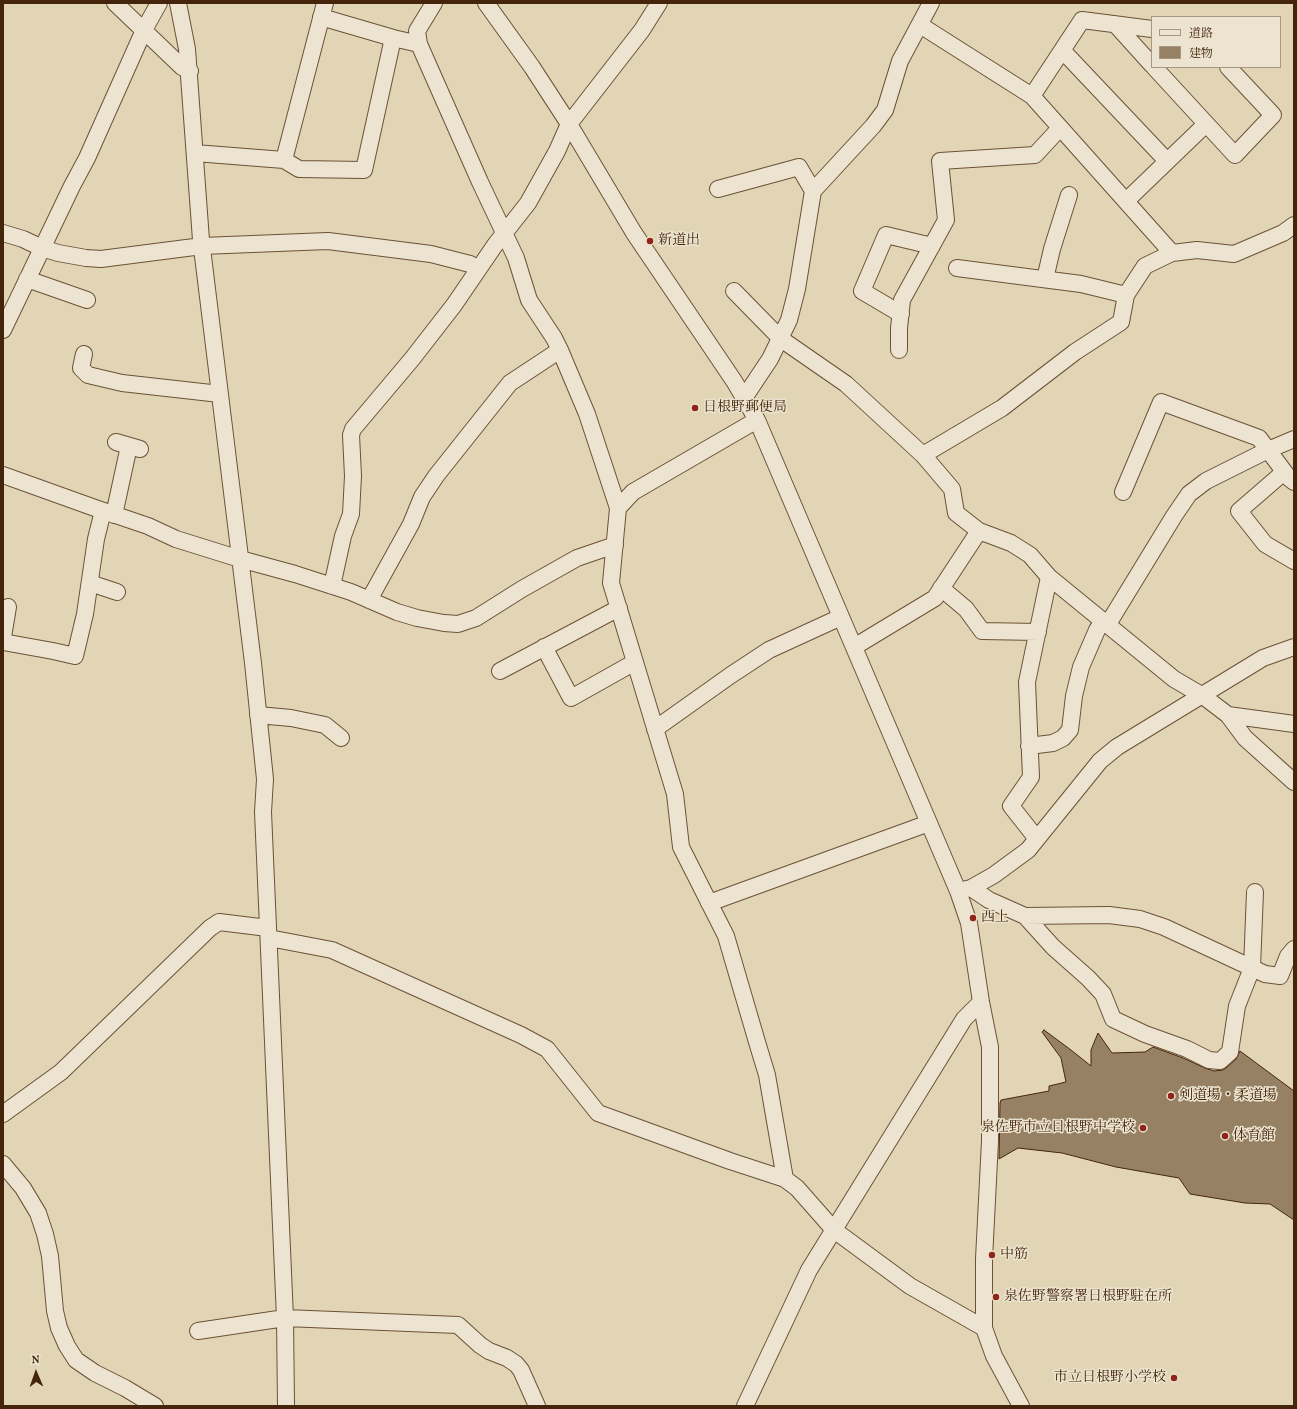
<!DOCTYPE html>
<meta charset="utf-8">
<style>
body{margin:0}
#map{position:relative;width:1297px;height:1409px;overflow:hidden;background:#e2d5b6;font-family:Vollkorn,"Noto Serif JP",serif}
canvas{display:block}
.frame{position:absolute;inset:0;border:4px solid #44250b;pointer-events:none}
.legend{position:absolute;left:1151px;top:16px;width:130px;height:52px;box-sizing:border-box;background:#ece4d0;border:1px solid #a99881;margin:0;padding:5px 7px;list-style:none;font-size:12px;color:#44250b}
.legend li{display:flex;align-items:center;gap:8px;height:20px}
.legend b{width:20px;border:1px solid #a99881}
.north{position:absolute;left:16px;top:1353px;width:40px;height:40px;-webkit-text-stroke:3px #ece4d0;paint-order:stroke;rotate:358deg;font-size:11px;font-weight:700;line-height:16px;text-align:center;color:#44250b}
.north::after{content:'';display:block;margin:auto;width:14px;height:18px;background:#44250b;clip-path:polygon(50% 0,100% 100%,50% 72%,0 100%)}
</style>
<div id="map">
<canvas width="1297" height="1409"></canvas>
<div class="frame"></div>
<ul class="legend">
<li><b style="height:5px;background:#ece4d0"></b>道路</li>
<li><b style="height:11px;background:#968164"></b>建物</li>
</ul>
<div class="north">N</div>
</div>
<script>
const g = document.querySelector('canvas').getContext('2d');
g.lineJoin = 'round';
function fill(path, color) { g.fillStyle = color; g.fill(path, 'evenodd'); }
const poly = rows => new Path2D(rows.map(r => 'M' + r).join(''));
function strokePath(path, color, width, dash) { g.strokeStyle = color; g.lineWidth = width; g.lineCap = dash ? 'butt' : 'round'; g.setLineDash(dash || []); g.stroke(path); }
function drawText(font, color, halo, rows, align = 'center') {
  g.font = font + ' Vollkorn,"Noto Serif JP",serif'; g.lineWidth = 3; g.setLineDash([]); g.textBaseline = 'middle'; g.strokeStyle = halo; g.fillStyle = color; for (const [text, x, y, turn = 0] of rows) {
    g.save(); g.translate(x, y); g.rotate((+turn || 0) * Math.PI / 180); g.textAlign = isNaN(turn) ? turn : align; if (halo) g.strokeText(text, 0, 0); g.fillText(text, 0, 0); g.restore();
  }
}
const building = poly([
 [1044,1030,1071,1050,1091,1066,1091,1050,1098,1033,1112,1053,1145,1052,1153,1047,1183,1058,1205,1068,1214,1071,1223,1070,1226,1068,1236,1059,1240,1051,1294,1091,1294,1220,1270,1204,1245,1203,1190,1194,1179,1178,1116,1167,1062,1153,1018,1148,999,1159,1000,1103,1001,1100,1049,1091,1049,1086,1066,1082,1061,1058,1042,1032,1044,1030]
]);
const minor = poly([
 [115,3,182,67,190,71],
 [178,3,187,49,201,240,253,663,265,779,263,812,285,1318,286,1406],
 [434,3,417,31,419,44,480,182,516,258,529,300,554,338,560,350,587,414,618,508,611,583,675,794,681,847,726,936,757,1042,767,1075,785,1179],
 [486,3,532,67,569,124,634,233,734,381,757,420,958,891,969,923,981,1002,990,1047,990,1141,984,1259,984,1328,994,1356,1021,1406],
 [321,17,393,38,419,44],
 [1115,24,1152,65],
 [920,25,1032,96,1172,253],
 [1062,50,1167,161],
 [1154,67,1235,155,1273,115,1228,67],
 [1032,96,1082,20,1152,29],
 [195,153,284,160,299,169,364,170,393,38],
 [284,160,325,3],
 [718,189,799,167,813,191,873,126,885,110,900,61,931,3],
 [1126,201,1206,124],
 [3,233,23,239,42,248,58,253,86,258,101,259,202,246,328,241,431,254,470,264,477,269],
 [957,268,1081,284,1126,295],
 [27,279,87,300],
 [1045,279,1052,249,1069,195],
 [734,291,781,339,846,384,923,455,1002,408,1075,352,1121,322,1126,295,1145,266,1172,253,1197,250,1234,254,1283,233,1294,225],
 [901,314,862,291,886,235,932,246],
 [3,330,72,186,87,158,144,30,159,3],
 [899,350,899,328,902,300,946,220,940,161,1035,155,1060,128],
 [84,354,81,368,88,375,122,383,220,394],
 [744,398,770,359,789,320,797,289,813,191],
 [116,442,140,449],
 [923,455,952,489,956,513,979,531,1011,543,1030,555,1049,577,1174,679,1203,696,1228,715,1245,738,1294,782],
 [1284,472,1239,511,1265,544,1294,561],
 [3,475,95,508,148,526,176,539,240,559,295,574,351,592,397,612,417,618,444,623,458,624,476,618,522,589,577,558,615,545],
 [1123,492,1161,402,1259,438,1289,478,1294,482],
 [618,508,633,492,757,420],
 [114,515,129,446],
 [90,583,117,592],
 [332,586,343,536,351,514,353,476,351,435,353,429,412,359,454,305,495,245,528,203,557,151,569,124,642,30,659,3],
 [941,588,966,609,982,631,1038,632],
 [369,600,411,524,422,497,436,476,510,383,560,350],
 [1108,624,1174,516,1189,494,1206,481,1268,450,1294,439],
 [3,637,8,607],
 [3,642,53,651,75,656,85,614,96,539,103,511],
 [544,647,571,698,635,662],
 [854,647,935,598,979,531],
 [500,671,619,608],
 [258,715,291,718,325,725,341,738],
 [1228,715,1294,724],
 [655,729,731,675,769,650,841,617],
 [1029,746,1053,743,1063,738,1070,730,1074,696,1081,667,1097,630,1103,620],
 [1037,839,1011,806,1031,777,1027,682,1049,577],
 [971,888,989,900,1025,916,1109,915,1140,919,1164,927,1265,974,1280,976,1288,956,1294,949],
 [958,891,971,888,994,875,1028,850,1100,761,1117,747,1263,658,1294,647],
 [709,903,929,823],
 [1025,916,1053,947,1088,978,1103,994,1113,1019,1145,1034,1187,1049,1209,1060,1220,1061,1230,1052,1237,1006,1252,968,1255,892],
 [269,938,332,950,521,1035,547,1049,598,1113,730,1161,785,1179,797,1188,834,1230,910,1286,984,1328],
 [3,1114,61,1072,210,928,219,922,268,928],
 [3,1164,23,1188,38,1213,45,1234,50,1256,55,1311,59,1328,67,1346,76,1360,95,1373,125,1388,155,1406],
 [198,1331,285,1318,458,1325,480,1345,489,1351,507,1358,516,1364,521,1370,537,1406],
 [745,1406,809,1270,964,1019,981,1002]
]);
const markers = [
 [650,241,4,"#8f2418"],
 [695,408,4,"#8f2418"],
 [973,918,4,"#8f2418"],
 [1171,1096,4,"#8f2418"],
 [1143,1128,4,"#8f2418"],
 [1225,1136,4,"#8f2418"],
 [992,1255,4,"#8f2418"],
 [996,1297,4,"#8f2418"],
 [1174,1378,4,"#8f2418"]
];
const poiNames = [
 ["新道出",658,241],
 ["日根野郵便局",703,408],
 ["西上",981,918],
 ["剣道場・柔道場",1179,1096],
 ["泉佐野市立日根野中学校",1135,1128,"right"],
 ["体育館",1233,1136],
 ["中筋",1000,1255],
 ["泉佐野警察署日根野駐在所",1004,1297],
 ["市立日根野小学校",1166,1378,"right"]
];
fill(building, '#968164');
strokePath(building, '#44250b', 1);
strokePath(minor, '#6c5136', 18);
strokePath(minor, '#ece4d0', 16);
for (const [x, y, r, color] of markers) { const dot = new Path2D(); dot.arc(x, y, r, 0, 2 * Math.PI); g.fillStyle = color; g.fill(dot); strokePath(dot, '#ece4d0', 1.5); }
drawText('14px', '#44250b', '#ece4d0', poiNames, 'left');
</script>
